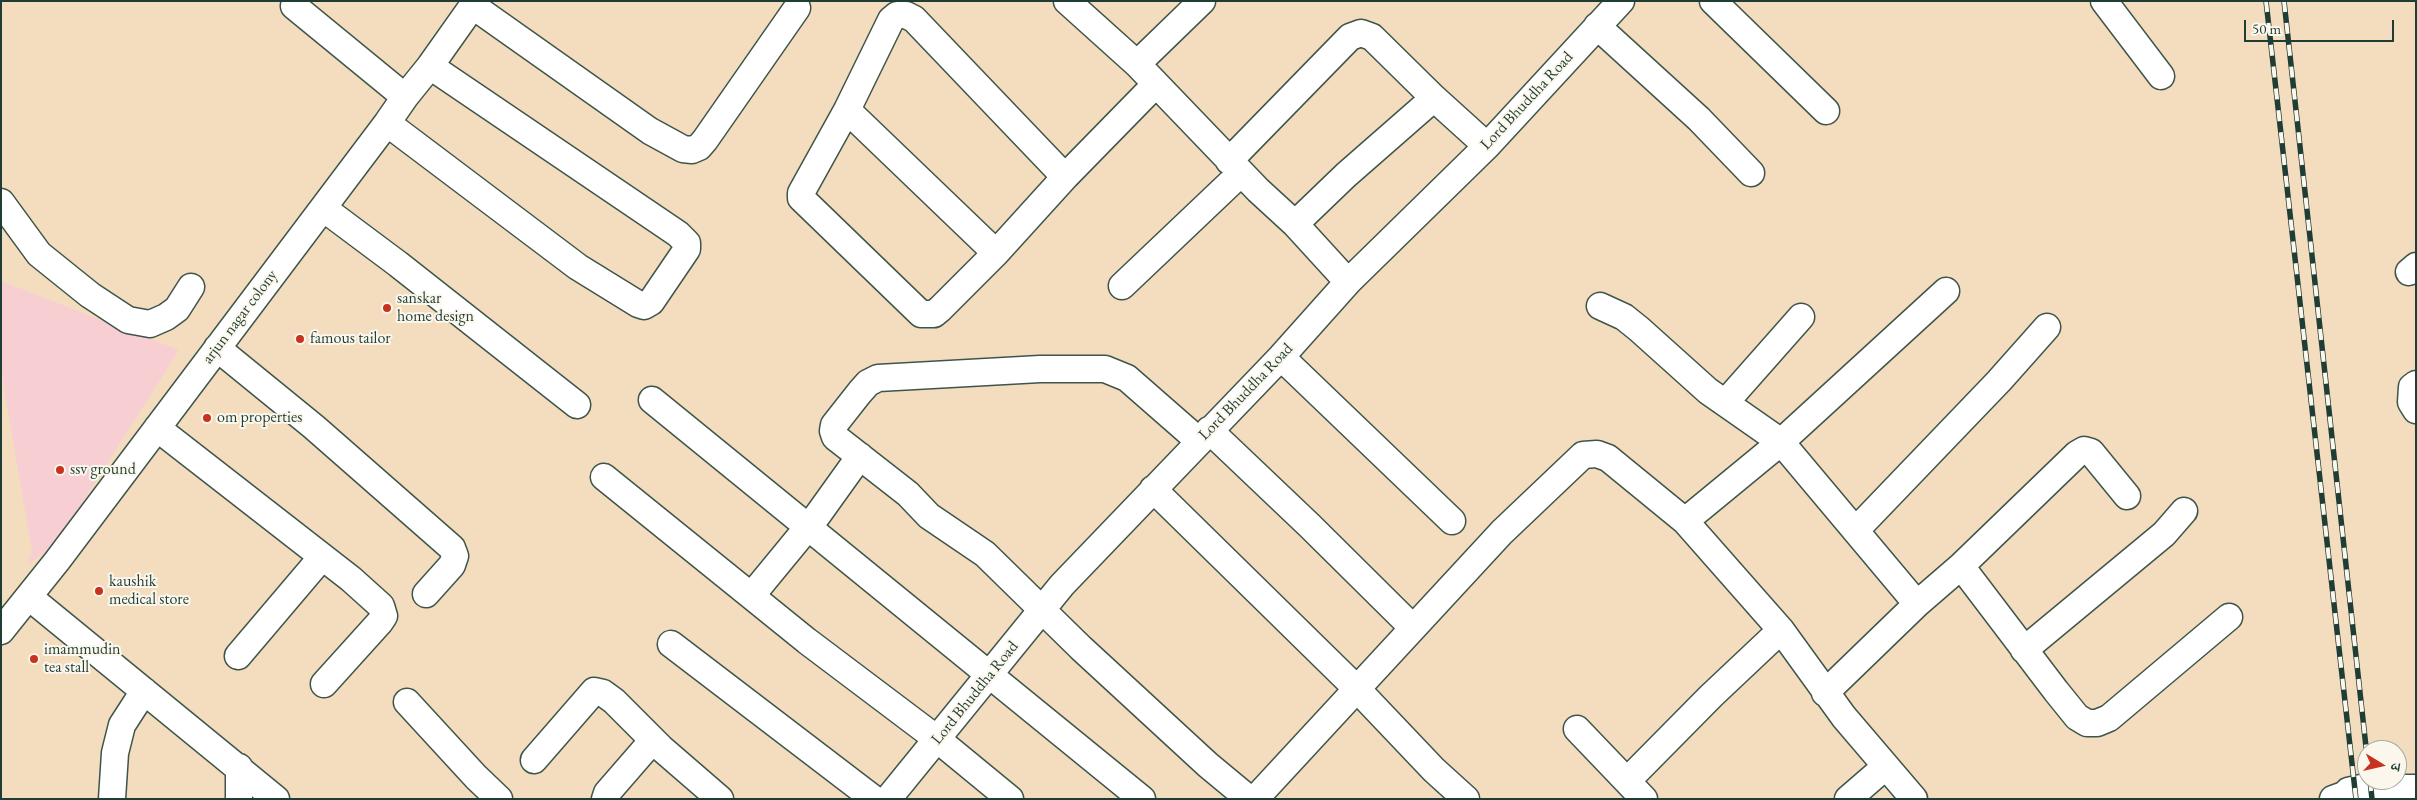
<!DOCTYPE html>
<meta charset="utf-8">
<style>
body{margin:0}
#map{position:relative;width:2417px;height:800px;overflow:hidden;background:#f4dcbe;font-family:"EB Garamond","Noto Serif Devanagari",serif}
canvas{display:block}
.frame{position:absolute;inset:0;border:2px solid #1f3d34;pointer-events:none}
.north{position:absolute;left:2357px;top:740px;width:50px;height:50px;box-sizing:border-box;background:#fbf7ec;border:1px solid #a3ada2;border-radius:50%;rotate:99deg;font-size:14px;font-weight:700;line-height:20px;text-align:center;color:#1f3d34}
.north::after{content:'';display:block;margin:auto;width:18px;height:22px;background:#c8321e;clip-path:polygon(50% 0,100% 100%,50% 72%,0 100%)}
.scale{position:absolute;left:2244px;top:20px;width:150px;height:22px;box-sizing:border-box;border:2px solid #1f3d34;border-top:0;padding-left:6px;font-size:15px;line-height:18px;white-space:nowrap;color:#1f3d34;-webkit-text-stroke:4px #fbf7ec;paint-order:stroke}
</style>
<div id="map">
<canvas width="2417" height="800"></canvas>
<div class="frame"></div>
<div class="north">उ</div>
<div class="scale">50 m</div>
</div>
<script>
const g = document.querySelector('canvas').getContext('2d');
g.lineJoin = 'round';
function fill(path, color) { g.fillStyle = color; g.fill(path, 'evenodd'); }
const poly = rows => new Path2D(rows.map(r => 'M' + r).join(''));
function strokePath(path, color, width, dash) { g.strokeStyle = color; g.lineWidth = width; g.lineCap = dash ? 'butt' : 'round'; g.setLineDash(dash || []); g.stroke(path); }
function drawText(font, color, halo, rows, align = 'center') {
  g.font = font + ' "EB Garamond",serif'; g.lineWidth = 4; g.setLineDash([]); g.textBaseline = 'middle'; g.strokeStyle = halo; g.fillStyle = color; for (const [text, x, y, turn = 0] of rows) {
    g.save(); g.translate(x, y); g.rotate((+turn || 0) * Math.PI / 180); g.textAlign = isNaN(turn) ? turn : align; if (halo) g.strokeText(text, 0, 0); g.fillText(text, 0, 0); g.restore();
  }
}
const built = poly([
 [1,281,179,350,55,546,27,565,32,551,5,395,1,364]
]);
const minor = poly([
 [1067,1,1137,64,1258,190,1295,224,1348,282],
 [1713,1,1826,111],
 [2104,1,2161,76],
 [294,6,405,97],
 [473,6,650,131,683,149,692,150,699,147,705,140,797,8],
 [1597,26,1699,119,1751,173],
 [1137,64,1202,1],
 [847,110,996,253,1065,177,1155,85],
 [387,123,578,267,638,304,644,306,651,302,687,249,687,243,678,234,430,66],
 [1229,161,1350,37,1361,33,1372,37,1434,98,1487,146],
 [1,202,39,254,90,295,128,320,150,324,166,317,177,309,191,287],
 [323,208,398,264,577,405],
 [1295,224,1346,175,1434,98],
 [996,253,940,309,934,314,921,314,801,198,801,193,847,110,891,20,897,15,906,15,914,19,1065,177],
 [2409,272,2416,266],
 [1122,286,1241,173],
 [1600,306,1624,317,1639,329,1708,391,1781,442,1917,604],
 [217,348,314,427,452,548,455,556,452,565,426,594],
 [1281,357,1452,521],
 [2416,384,2412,387,2411,402,2416,410],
 [652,400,1142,799],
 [1725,403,1801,317],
 [157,428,351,579,381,606,384,616,380,622,324,684],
 [1209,430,1310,526,1413,628],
 [1199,441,1127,378,1105,369,1040,369,878,378,868,383,860,392,834,425,833,431,835,437,908,494,929,516,985,554,1081,648,1208,765,1249,799],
 [604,477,807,641,937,739,1010,799],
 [1153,489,1357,689,1434,770,1466,799],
 [1685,521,1781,442,1946,291],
 [1856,530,1999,381,2047,327],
 [1961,566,2056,691,2077,717,2087,723,2097,723,2109,718,2229,617],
 [752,595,817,516,860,456],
 [29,597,276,799],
 [1,631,57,561,387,123,405,97,430,66,476,1],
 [671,644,874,799],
 [2024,650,2164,534,2184,511],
 [238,656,322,557],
 [1825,693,1917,604,1961,566,2077,454,2084,450,2091,452,2127,496],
 [407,702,476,777,499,799],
 [1577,729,1644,799],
 [534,760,594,691,603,693,614,701,661,748,720,799],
 [239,767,239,799],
 [1627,781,1711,696,1781,630,1844,717,1914,799],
 [112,799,115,753,122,725,144,691],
 [605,799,607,793,653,740],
 [888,799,1062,585,1281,357,1348,282,1487,146,1621,1],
 [1255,799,1502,532,1583,455,1597,454,1608,458,1685,521,1781,630],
 [1848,799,1885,767],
 [2333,799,2355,791,2348,791,2370,786,2368,788,2416,788]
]);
const rail = poly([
 [2266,1,2356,799],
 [2284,1,2367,756],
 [2370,780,2372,799]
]);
const markers = [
 [387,308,5,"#c8321e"],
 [300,339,5,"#c8321e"],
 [207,418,5,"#c8321e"],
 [60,470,5,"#c8321e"],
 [99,591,5,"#c8321e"],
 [34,659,5,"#c8321e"]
];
const streetNames = [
 ["Lord Bhuddha Road",1527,101,-47],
 ["arjun nagar colony",240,317,-53],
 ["Lord Bhuddha Road",1246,392,-46],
 ["Lord Bhuddha Road",975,693,-51]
];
const poiNames = [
 ["sanskar",397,299],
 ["home design",397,317],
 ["famous tailor",310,339],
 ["om properties",217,418],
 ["ssv ground",70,470],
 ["kaushik",109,582],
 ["medical store",109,600],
 ["imammudin",44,650],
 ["tea stall",44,668]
];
fill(built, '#f7cfd3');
strokePath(minor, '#3f5549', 29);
strokePath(minor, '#fff', 26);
strokePath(rail, '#1f3d34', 5.5);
strokePath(rail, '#fbf7ec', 4, [11]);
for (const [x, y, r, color] of markers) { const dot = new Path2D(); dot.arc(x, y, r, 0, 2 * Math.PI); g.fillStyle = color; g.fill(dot); strokePath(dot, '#fbf7ec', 2); }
drawText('16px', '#1f3d34', '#fbf7ec', streetNames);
drawText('16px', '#1f3d34', '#fbf7ec', poiNames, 'left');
</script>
